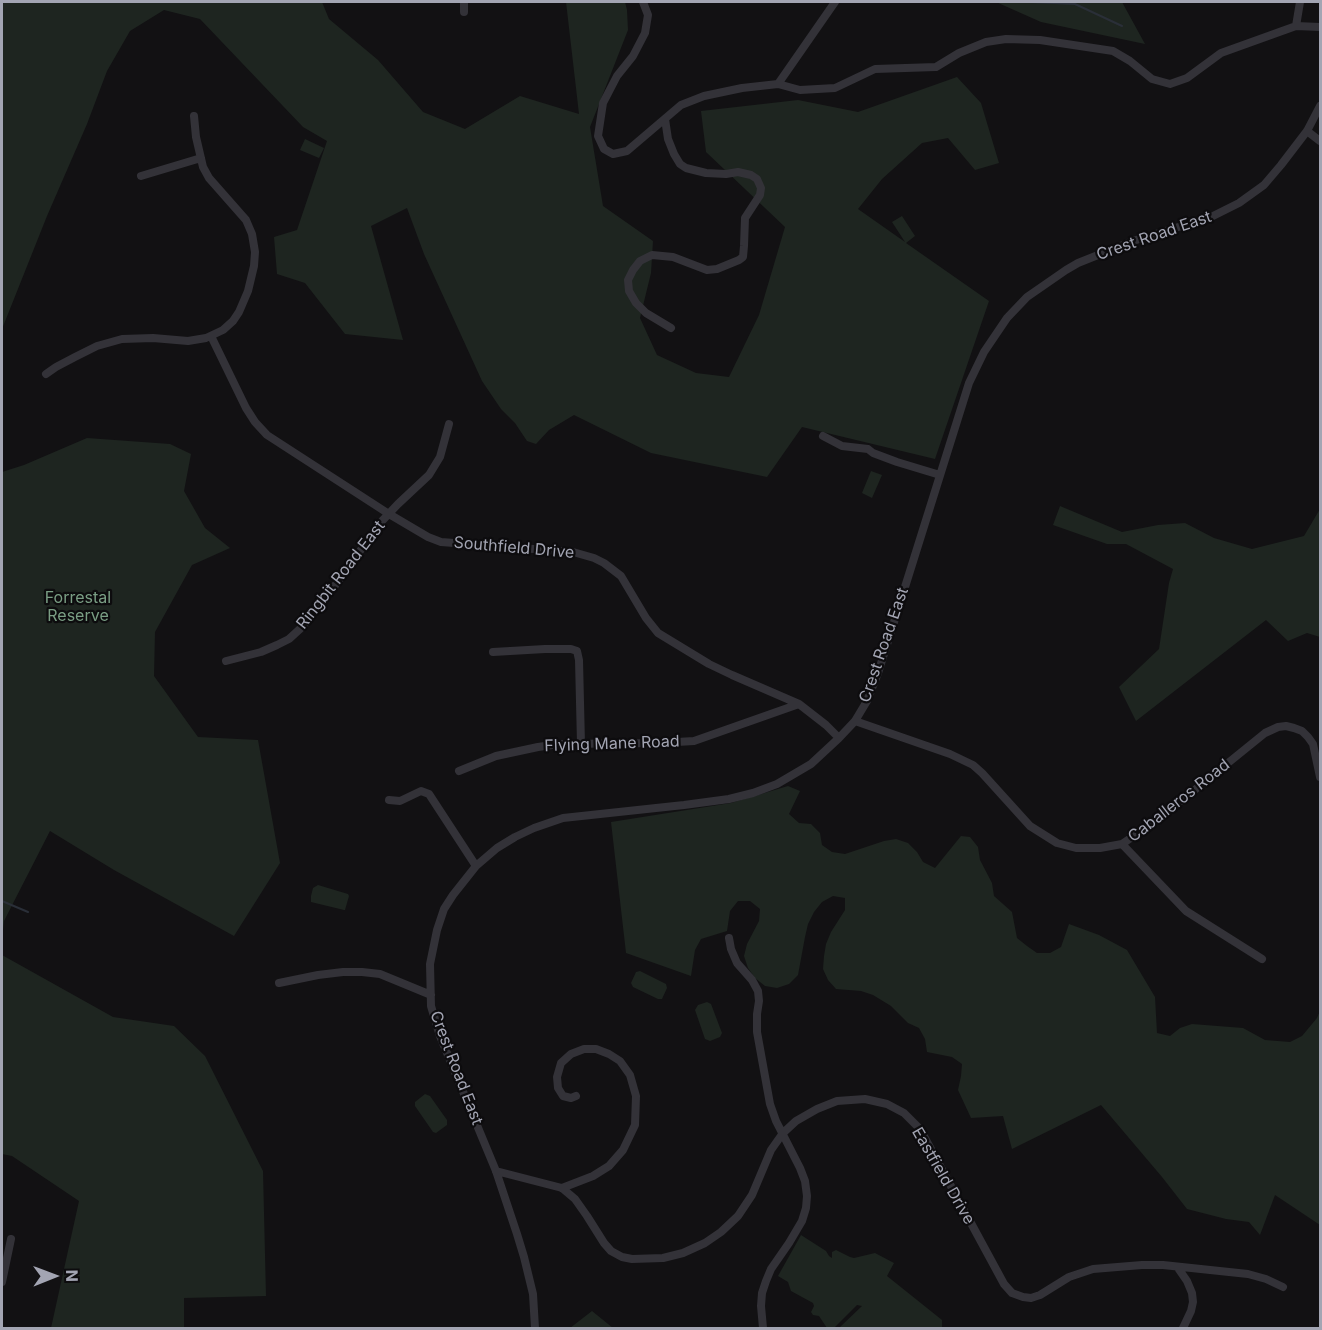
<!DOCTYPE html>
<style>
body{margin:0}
#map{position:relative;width:1322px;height:1330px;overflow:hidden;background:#121113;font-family:Inter,sans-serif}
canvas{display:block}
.frame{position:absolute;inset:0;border:3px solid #a3a5b3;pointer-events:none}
.north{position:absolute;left:24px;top:1246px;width:60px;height:60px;-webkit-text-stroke:4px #0d0c0e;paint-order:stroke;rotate:89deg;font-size:16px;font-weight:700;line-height:24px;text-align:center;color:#a3a5b3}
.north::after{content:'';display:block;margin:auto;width:21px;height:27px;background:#a3a5b3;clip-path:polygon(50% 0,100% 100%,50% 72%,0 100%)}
</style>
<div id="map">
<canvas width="1322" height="1330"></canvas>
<div class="frame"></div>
<div class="north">N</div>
</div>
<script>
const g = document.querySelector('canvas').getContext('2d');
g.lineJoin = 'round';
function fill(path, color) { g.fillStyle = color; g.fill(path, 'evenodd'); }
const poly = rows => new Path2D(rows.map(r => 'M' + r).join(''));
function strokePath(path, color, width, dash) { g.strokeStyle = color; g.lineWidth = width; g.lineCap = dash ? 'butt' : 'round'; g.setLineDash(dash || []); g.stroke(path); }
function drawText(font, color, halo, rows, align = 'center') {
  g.font = font + ' Inter,sans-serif'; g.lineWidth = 4.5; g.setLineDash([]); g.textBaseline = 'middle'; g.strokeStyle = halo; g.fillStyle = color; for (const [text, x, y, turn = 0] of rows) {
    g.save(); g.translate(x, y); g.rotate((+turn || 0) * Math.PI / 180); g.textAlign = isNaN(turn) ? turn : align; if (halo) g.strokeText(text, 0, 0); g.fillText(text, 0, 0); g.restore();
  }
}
const green = poly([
 [2,2,322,2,329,19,378,60,423,112,465,129,520,96,579,114,566,2,625,2,627,10,628,30,590,127,603,206,653,241,651,273,640,318,657,355,696,373,729,377,759,315,785,227,706,152,701,111,798,100,858,112,957,77,981,103,999,163,975,170,948,138,922,143,882,179,858,209,905,242,892,222,902,216,915,236,906,243,989,301,935,459,802,427,767,477,651,453,574,415,549,430,536,444,527,441,515,423,501,409,482,381,424,254,407,208,371,226,403,340,345,334,305,283,277,274,274,237,297,230,327,141,303,127,200,19,164,10,130,31,107,71,87,124,47,216,2,329],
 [996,2,1122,2,1145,44,1041,22],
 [305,139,324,148,319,158,300,150],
 [87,438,170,444,191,454,184,491,205,528,230,548,192,565,155,632,154,676,198,737,258,740,280,863,234,936,114,870,50,831,4,921,2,940,2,472,24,465],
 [871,471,882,475,872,498,862,493],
 [1060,506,1122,532,1158,525,1185,523,1214,538,1252,549,1304,536,1320,509,1320,637,1307,633,1288,641,1266,620,1136,721,1119,687,1159,649,1169,583,1173,569,1126,544,1107,544,1053,525],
 [788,786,800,791,789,814,799,823,811,824,820,833,822,845,832,852,845,854,884,841,896,839,908,843,917,852,923,862,935,868,961,836,970,837,978,847,980,860,992,883,994,896,1012,912,1017,938,1027,946,1037,953,1050,953,1061,947,1069,924,1099,935,1127,950,1155,997,1157,1033,1170,1036,1180,1028,1192,1024,1243,1028,1265,1040,1290,1042,1302,1036,1317,1018,1320,1011,1320,1225,1275,1195,1260,1235,1249,1222,1226,1219,1187,1209,1162,1177,1101,1105,1012,1149,1003,1116,971,1118,958,1090,961,1076,962,1064,952,1057,927,1052,925,1039,919,1028,908,1023,891,1006,873,995,861,991,836,989,828,980,823,969,824,956,826,944,831,932,845,910,845,898,833,896,822,902,814,912,808,924,805,937,798,975,789,984,777,988,765,986,755,978,748,968,744,956,747,944,759,921,760,909,750,901,738,901,730,911,727,931,701,939,695,950,691,976,626,953,611,822,731,803],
 [318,885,348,894,349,896,345,910,344,910,311,902,311,896,313,888],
 [2,955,113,1017,174,1026,205,1056,263,1171,266,1296,184,1298,184,1328,51,1328,79,1201,12,1156,2,1154],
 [640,971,666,984,667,988,662,999,658,999,633,987,631,983,636,972],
 [707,1002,711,1004,722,1033,720,1037,710,1041,705,1039,695,1010,698,1005],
 [425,1094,430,1096,447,1120,447,1125,436,1133,433,1132,415,1106,415,1102],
 [801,1235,826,1251,829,1256,832,1258,832,1252,836,1250,850,1257,854,1258,875,1253,894,1263,887,1276,942,1320,942,1328,841,1328,840,1327,862,1306,857,1305,834,1328,827,1328,819,1316,813,1315,811,1312,814,1306,813,1303,791,1291,788,1282,778,1276],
 [592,1311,613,1328,570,1328]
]);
const stream = poly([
 [1031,2,1075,4,1122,26],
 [2,901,28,912]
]);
const minor = poly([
 [643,2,648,15,645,33,633,56,617,76,603,103,598,136,604,149,613,154,627,151,681,105,704,96,742,88,778,84,800,90,835,88,875,69,936,67,959,53,986,42,1006,39,1040,40,1113,51,1130,61,1152,79,1170,84,1187,78,1221,53,1296,26,1320,27],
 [464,12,464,2],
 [1296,26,1300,2],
 [778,84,835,2],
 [665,119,668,139,674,154,680,164,686,168,706,173,726,174,738,172,751,175,757,179,761,188,760,195,745,218,744,246,743,257,739,260,717,269,707,270,673,257,652,255,640,261,633,270,628,280,629,291,636,303,646,313,671,328],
 [1307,131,1320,141],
 [141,176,201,158],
 [211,336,246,408,255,422,267,435,389,514,428,537,441,542,573,552,594,558,604,563,621,576,646,618,658,633,709,664,732,675,799,704,826,725,839,738],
 [46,374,56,367,75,357,97,346,122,339,153,338,188,341,206,338,223,330,233,321,239,312,248,291,254,266,255,252,252,234,246,220,209,178,203,167,196,137,194,116],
 [823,436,842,446,868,449,873,453,897,462,940,475],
 [493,652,545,649,571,649,577,651,579,660,581,744],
 [226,661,261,652,277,645,289,639,301,628,331,591,381,522,398,504,429,475,440,457,449,424],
 [855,721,950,754,973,765,982,773,1030,826,1057,843,1076,848,1100,848,1122,844,1160,818,1265,733,1278,727,1286,726,1294,728,1302,731,1308,737,1313,744,1320,777],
 [459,771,496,756,538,747,559,744,660,743,694,741,799,704],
 [389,800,400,801,421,791,429,794,476,866],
 [1122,844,1186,911,1262,959],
 [729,938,731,949,737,963,752,980,758,991,759,1001,757,1014,757,1032,770,1104,776,1121,800,1168,805,1181,807,1196,806,1208,802,1221,789,1243,771,1269,766,1281,762,1293,761,1306,763,1328],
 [279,983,318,975,343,972,362,972,380,974,431,995],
 [496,1171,562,1188,575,1199,587,1216,604,1243,611,1251,622,1257,632,1259,663,1258,683,1253,705,1243,721,1232,738,1216,752,1195,771,1150,783,1133,796,1121,817,1109,837,1101,865,1099,887,1104,904,1113,920,1129,1004,1284,1012,1293,1023,1297,1031,1298,1040,1295,1069,1277,1093,1269,1142,1265,1163,1265,1248,1274,1266,1279,1283,1287],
 [562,1188,593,1176,609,1166,623,1150,635,1125,636,1096,630,1075,620,1061,609,1054,596,1049,584,1049,571,1054,561,1063,557,1077,558,1088,563,1096,571,1098,576,1096],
 [1178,1268,1187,1281,1192,1293,1193,1302,1191,1311,1183,1328],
 [2,1282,11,1239],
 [535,1328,533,1294,524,1257,517,1234,496,1171,440,1036,431,1006,430,964,437,930,444,909,453,895,476,866,497,848,515,837,534,828,563,818,684,805,729,799,753,793,777,784,811,764,839,738,855,721,867,701,878,673,969,383,984,352,1007,318,1027,297,1066,270,1078,263,1133,241,1211,217,1239,203,1264,185,1281,165,1307,131,1320,106]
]);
const streetNames = [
 ["Crest Road East",1154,236,-19],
 ["Southfield Drive",514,548,5],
 ["Ringbit Road East",341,575,-52],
 ["Crest Road East",884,645,-71],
 ["Flying Mane Road",612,744,-2],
 ["Caballeros Road",1179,801,-38],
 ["Crest Road East",456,1068,69],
 ["Eastfield Drive",943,1176,60]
];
const parkNames = [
 ["Forrestal",78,598],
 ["Reserve",78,616]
];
fill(green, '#1e2520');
strokePath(stream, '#2a2f38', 2);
strokePath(minor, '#333238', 8);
drawText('16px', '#a3a5b3', '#0d0c0e', streetNames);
drawText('16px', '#7a9e84', '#0d0c0e', parkNames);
</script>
